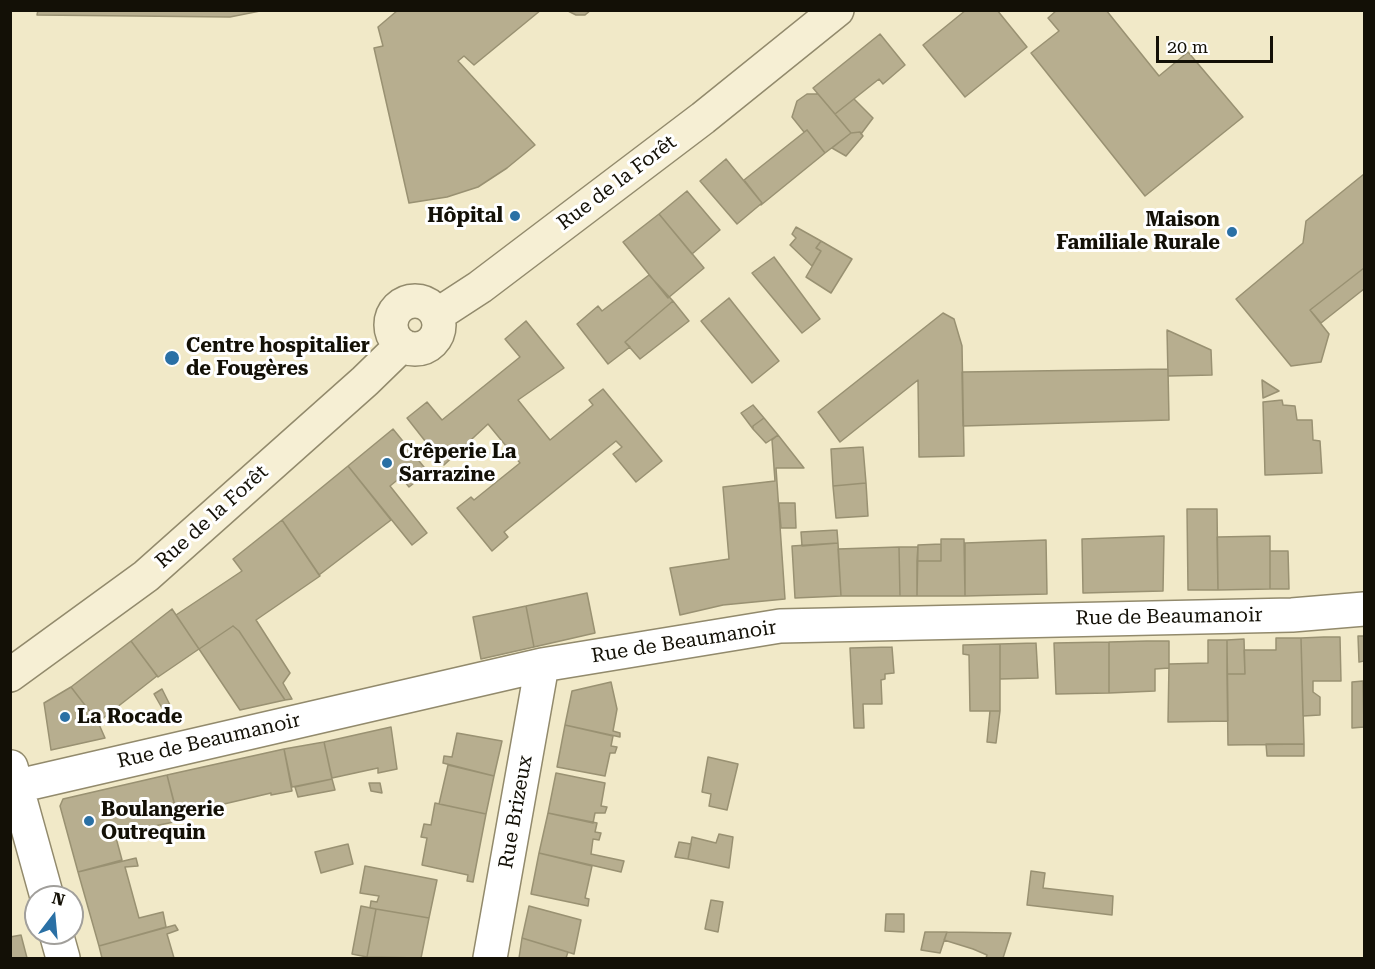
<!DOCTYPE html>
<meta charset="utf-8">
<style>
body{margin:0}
#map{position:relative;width:1375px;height:969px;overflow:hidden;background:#f1e9c8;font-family:"Roboto Serif",serif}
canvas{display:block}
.frame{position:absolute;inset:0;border:12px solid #131006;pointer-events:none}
.north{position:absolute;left:24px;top:885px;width:60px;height:60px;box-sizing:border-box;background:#fff;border:2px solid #a19f9b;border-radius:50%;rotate:16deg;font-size:16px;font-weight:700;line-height:24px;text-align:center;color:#131006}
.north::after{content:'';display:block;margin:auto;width:21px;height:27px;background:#2a70a5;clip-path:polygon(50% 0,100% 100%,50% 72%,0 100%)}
.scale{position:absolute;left:1156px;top:36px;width:117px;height:27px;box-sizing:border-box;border:3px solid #131006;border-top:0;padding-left:8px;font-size:18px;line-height:21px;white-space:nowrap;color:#131006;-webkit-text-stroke:4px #fff;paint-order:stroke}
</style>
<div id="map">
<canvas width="1375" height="969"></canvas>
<div class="frame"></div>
<div class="north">N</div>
<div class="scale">20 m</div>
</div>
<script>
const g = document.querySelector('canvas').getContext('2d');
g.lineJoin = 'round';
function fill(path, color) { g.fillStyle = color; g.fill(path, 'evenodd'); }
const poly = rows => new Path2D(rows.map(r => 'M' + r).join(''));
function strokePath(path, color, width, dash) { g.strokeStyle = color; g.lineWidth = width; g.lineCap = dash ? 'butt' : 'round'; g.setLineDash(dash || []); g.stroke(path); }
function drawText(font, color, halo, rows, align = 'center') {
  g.font = font + ' "Roboto Serif",serif'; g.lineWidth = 6; g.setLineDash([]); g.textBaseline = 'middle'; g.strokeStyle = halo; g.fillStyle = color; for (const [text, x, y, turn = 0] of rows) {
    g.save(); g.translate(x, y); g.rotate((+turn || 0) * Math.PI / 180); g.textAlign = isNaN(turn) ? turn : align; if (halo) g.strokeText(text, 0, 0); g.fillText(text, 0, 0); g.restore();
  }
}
const building = poly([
 [38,10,265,10,230,17,37,15,38,10],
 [398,10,541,10,474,65,464,56,458,61,535,145,507,168,478,187,447,197,409,203,374,48,383,46,378,27,398,10],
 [566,10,591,10,585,15,576,15,566,10],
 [966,10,997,10,1027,47,965,97,923,45,966,10],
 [1057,10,1106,10,1159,76,1188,52,1243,117,1145,196,1031,53,1059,31,1048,18,1057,10],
 [880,34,905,65,883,84,879,79,835,114,813,88,880,34],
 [807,94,818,94,851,133,825,153,807,130,804,132,792,117,797,101,807,94],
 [854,99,873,118,861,134,860,132,851,133,835,114,854,99],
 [807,130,825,153,761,205,762,203,744,180,807,130],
 [860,132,863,136,846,156,832,148,851,133,860,132],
 [726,159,762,203,737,224,700,181,726,159],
 [1364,174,1364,268,1310,310,1329,334,1321,362,1291,366,1236,299,1303,243,1306,221,1364,174],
 [687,191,720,230,692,254,659,214,687,191],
 [659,214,704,268,668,298,623,242,659,214],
 [796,227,821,241,816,248,821,251,812,266,790,245,796,238,792,234,796,227],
 [821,241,852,259,831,293,806,277,821,251,816,248,821,241],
 [774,257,820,319,802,333,752,273,774,257],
 [1364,268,1364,289,1321,323,1310,310,1364,268],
 [649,275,673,301,625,342,630,347,608,364,577,324,598,306,602,311,649,275],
 [729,298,779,361,752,383,701,321,729,298],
 [673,301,689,321,640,359,625,342,673,301],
 [943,313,954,319,962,346,964,456,919,457,918,380,840,442,818,412,943,313],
 [526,321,564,368,518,400,550,440,593,405,589,400,603,389,662,461,636,482,613,454,622,447,616,441,504,532,508,537,492,551,457,508,471,497,474,500,520,463,488,424,444,465,407,418,427,402,442,420,520,357,505,339,526,321],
 [1167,330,1211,350,1212,375,1168,376,1167,330],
 [1168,369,1169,420,963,426,962,372,1168,369],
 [1262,380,1279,391,1263,398,1262,380],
 [1282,400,1283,405,1295,406,1297,420,1312,420,1313,440,1320,441,1322,473,1265,475,1263,402,1282,400],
 [753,405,764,418,753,426,753,429,741,413,753,405],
 [764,418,778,435,766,443,753,429,753,426,764,418],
 [393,429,428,472,409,487,401,477,390,486,427,533,412,545,348,466,393,429],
 [778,435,804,468,776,468,785,599,723,605,680,615,670,568,729,559,723,487,775,481,772,440,778,435],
 [863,447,866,483,833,486,831,449,863,447],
 [348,466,391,520,319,575,282,520,348,466],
 [866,483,868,516,836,518,833,486,866,483],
 [779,503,795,503,796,528,781,528,779,503],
 [1187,509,1217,509,1218,590,1188,590,1187,509],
 [282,520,320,576,256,620,290,673,283,683,292,699,285,700,239,631,233,626,199,649,176,615,242,571,233,559,282,520],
 [837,530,838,543,802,546,801,532,837,530],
 [1164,536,1163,591,1083,593,1082,539,1164,536],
 [1270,536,1270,589,1218,590,1217,537,1270,536],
 [941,539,964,539,965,596,917,596,917,561,941,561,941,539],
 [1046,540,1047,594,965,596,965,543,1046,540],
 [838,543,841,596,795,598,792,546,838,543],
 [941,544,941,561,917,561,918,545,941,544],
 [899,547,900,596,841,596,838,549,899,547],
 [899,547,918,547,917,596,900,596,899,547],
 [1270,551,1288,551,1289,589,1270,589,1270,551],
 [587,593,595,633,534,647,526,606,587,593],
 [526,606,534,647,481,659,473,617,526,606],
 [172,609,199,649,158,677,131,641,172,609],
 [233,626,239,631,285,700,240,710,199,649,233,626],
 [1358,636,1364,636,1364,661,1359,662,1358,636],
 [1324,637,1340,637,1341,681,1313,681,1313,692,1320,697,1320,715,1303,716,1301,638,1324,637],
 [1276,638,1301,638,1304,744,1228,745,1227,674,1245,674,1244,650,1276,650,1276,638],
 [1244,639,1245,674,1227,674,1227,640,1244,639],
 [1208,640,1227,640,1228,721,1168,722,1169,664,1208,663,1208,640],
 [131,641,157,676,98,722,71,687,131,641],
 [1147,641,1169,641,1169,668,1155,669,1155,691,1109,693,1109,642,1147,641],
 [1109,642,1109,693,1056,694,1054,643,1109,642],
 [1036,643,1038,678,1000,679,1000,644,1036,643],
 [1000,644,1000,711,970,711,969,655,963,654,963,645,1000,644],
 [892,647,894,673,885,674,885,679,881,680,882,704,863,704,864,728,854,728,850,648,892,647],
 [1363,681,1364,727,1352,728,1352,682,1363,681],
 [611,682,617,709,613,731,620,733,620,737,565,725,572,691,611,682],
 [71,687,98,722,105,738,51,750,44,703,71,687],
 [162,689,170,705,162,708,154,694,162,689],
 [990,711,1000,711,996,743,987,742,990,711],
 [565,725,613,736,611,746,617,747,615,753,610,753,605,776,557,767,565,725],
 [391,727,397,769,378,773,378,768,332,778,324,742,391,727],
 [457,733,502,741,494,776,443,763,444,756,452,757,457,733],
 [324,742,332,779,292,787,284,749,324,742],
 [1266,744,1304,744,1304,756,1267,756,1266,744],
 [284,749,292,791,271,795,271,793,177,815,167,775,284,749],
 [708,757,738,764,727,810,709,806,711,794,702,792,708,757],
 [448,765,494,776,486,814,439,804,448,765],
 [556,773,605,783,601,806,607,807,605,813,595,813,593,823,548,813,556,773],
 [167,775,179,821,115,834,122,860,78,872,60,806,63,799,167,775],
 [332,779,335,790,298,797,295,787,332,779],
 [369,783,380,783,382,793,371,791,369,783],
 [435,803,486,814,473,882,467,881,468,875,422,865,427,838,421,837,424,824,431,825,435,803],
 [548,813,597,823,595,832,601,833,599,840,593,839,591,854,624,861,621,872,539,853,548,813],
 [719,834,733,837,729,868,688,859,692,837,716,843,719,834],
 [679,842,691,844,688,859,675,857,679,842],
 [348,844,353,864,321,873,315,852,348,844],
 [539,853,592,866,585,898,589,899,588,906,531,894,539,853],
 [136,858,138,866,125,867,139,918,163,912,166,927,99,946,78,872,136,858],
 [365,866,437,880,429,918,370,908,371,901,377,902,379,896,360,893,365,866],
 [1031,871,1045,873,1043,888,1113,896,1112,915,1027,905,1031,871],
 [711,900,723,902,718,932,705,929,711,900],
 [361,906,376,909,367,957,352,954,361,906],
 [529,906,581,920,574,954,522,938,529,906],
 [376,909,429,918,421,958,367,957,376,909],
 [886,914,904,914,904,932,885,931,886,914],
 [175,925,178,930,167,934,174,958,102,958,99,946,175,925],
 [925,932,947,932,940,953,921,950,925,932],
 [947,932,1011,933,1003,958,986,958,987,955,973,949,944,940,947,932],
 [21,935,27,958,10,958,10,937,21,935],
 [522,938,568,952,566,958,519,958,522,938]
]);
const street = poly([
 [11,767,47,897],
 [18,786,542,665,780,626,1292,615,1364,609],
 [56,933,63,958],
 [490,958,542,665]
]);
const secondary = poly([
 '391 325a24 24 0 1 1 48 0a24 24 0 1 1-48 0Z',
 [437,315,480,287,703,118,837,10],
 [10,675,146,576,365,381,402,345]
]);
const markers = [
 [515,216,6,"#2a70a5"],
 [1232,232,6,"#2a70a5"],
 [172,358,8,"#2a70a5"],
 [387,463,6,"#2a70a5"],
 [65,717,6,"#2a70a5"],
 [89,821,6,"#2a70a5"]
];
const streetNames = [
 ["Rue de la Forêt",617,183,-37],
 ["Rue de la Forêt",212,517,-42],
 ["Rue de Beaumanoir",1169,617,-1],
 ["Rue de Beaumanoir",684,642,-9],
 ["Rue de Beaumanoir",209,741,-13],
 ["Rue Brizeux",516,812,-80]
];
const poiNames = [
 ["Hôpital",503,216,"right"],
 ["Maison",1220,220,"right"],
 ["Familiale Rurale",1220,243,"right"],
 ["Centre hospitalier",186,346],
 ["de Fougères",186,369],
 ["Crêperie La",399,452],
 ["Sarrazine",399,475],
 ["La Rocade",77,717],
 ["Boulangerie",101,810],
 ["Outrequin",101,833]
];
fill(building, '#b7ae8f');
strokePath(building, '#999172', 1.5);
strokePath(street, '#928a6c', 36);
strokePath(secondary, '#928a6c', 36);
strokePath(street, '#fff', 33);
strokePath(secondary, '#f6efd4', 33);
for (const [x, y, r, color] of markers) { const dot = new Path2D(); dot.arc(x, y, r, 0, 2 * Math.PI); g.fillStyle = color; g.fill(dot); strokePath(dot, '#fff', 2); }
drawText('20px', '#131006', '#fff', streetNames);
drawText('bold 20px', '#131006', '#fff', poiNames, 'left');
</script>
